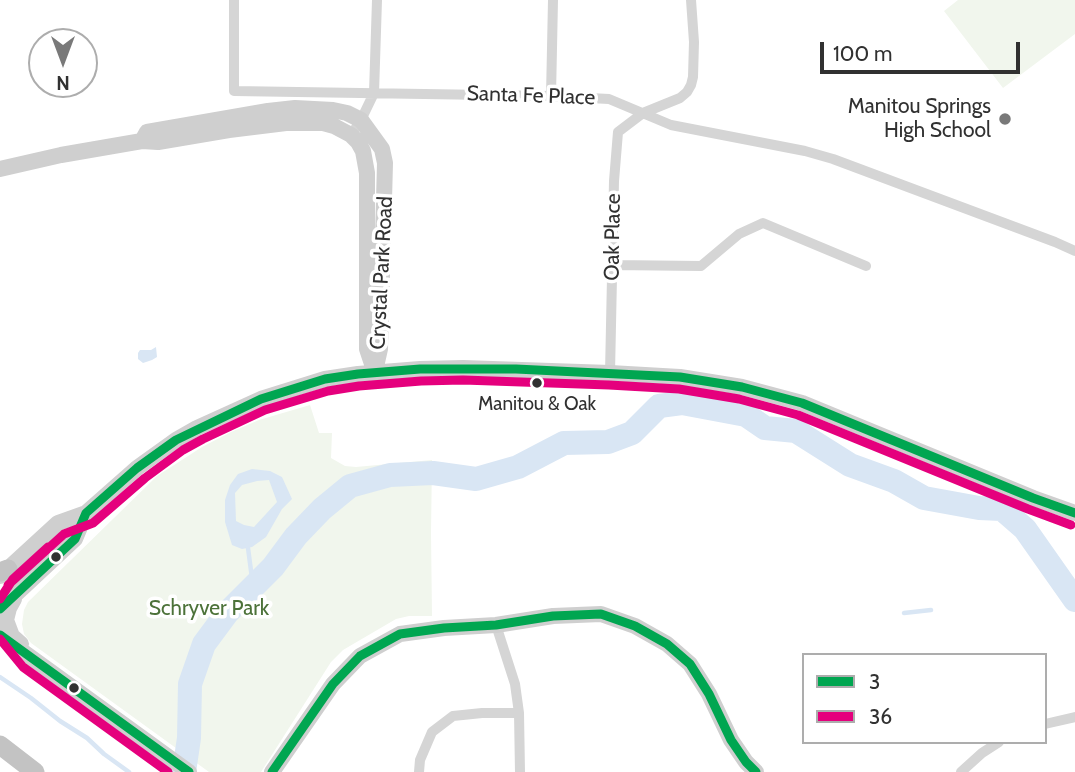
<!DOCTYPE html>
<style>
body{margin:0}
#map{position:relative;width:1075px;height:772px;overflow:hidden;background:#fff;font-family:Cabin,sans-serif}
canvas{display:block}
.legend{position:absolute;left:802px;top:653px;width:245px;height:91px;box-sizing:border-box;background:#fff;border:2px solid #adadad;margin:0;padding:9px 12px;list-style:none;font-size:21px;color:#313131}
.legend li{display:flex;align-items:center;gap:14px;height:35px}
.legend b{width:35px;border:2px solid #adadad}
.north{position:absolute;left:28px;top:28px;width:70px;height:70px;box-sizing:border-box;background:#fff;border:2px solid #adadad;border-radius:50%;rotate:180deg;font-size:19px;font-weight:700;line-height:28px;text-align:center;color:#313131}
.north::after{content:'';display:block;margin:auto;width:24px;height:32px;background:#797979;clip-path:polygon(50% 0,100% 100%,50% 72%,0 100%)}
.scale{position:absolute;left:820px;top:42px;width:200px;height:32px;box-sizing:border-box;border:4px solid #313131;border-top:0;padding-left:9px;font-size:21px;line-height:24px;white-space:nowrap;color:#313131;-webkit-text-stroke:5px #fff;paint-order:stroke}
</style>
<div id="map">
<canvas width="1075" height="772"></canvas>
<ul class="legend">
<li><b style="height:9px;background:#00a651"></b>3</li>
<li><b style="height:9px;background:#e5007d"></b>36</li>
</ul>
<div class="north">N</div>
<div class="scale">100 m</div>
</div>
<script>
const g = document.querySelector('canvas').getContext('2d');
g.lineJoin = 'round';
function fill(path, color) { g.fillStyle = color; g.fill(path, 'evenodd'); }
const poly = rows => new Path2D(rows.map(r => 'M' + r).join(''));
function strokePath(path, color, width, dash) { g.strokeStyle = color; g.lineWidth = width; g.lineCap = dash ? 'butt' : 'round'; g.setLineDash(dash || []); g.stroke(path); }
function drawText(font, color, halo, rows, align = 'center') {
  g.font = font + ' Cabin,sans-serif'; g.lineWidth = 7; g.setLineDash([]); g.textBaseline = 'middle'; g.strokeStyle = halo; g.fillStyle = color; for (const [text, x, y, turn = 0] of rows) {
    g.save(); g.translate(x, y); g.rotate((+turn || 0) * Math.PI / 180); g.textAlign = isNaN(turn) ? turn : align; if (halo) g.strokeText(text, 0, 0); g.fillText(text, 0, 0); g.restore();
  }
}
const green = poly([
 [958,0,1075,0,1075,34,1003,88,944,11],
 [310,405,319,433,332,433,331,458,345,466,356,467,432,460,431,533,432,616,409,616,396,619,343,650,331,662,261,772,209,772,31,643,24,634,22,624,24,610,28,602,157,476,202,447,231,432,259,420]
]);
const water = poly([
 [156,347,157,357,152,360,143,363,138,359,138,353,140,350,151,350],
 [252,469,270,471,282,477,292,499,282,509,266,537,252,547,242,549,232,545,225,522,225,500,230,485,238,474],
 [269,480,277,502,254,527,244,525,236,521,235,493,242,485,257,481]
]);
const stream = poly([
 [248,548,253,586],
 [904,613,931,610],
 [0,677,31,698,60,721,87,738,104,754,129,772]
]);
const river = poly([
 [184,772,189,738,190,684,204,644,227,613,273,567,296,536,322,509,350,486,390,475,433,473,476,479,518,467,564,443,608,442,632,433,659,406,682,403,746,415,765,428,796,431,850,465,894,481,924,498,979,508,1002,509,1025,529,1075,600]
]);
const street = poly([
 [234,0,234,91,551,96,609,99,671,125,805,151,833,159,1055,242,1075,251],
 [551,96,553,0],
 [351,135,361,120,374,93,377,0],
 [612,265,701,266,739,234,763,223,866,266],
 [610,373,614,181,618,132,643,113,680,98,687,92,691,85,693,77,694,42,691,0],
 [496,625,515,684,519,713,520,772],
 [1045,724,1075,717],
 [419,772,420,760,432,732,453,716,482,713,519,713],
 [961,772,982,753,999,742]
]);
const secondary = poly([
 [142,141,147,132,268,111,295,108,333,110,347,113,361,120,382,149,385,163,380,349,375,371],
 [0,169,61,155,142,141,158,142,229,130,286,123,323,123,334,126,351,135,358,142,363,151,367,173,367,349,375,373],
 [0,576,58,523,86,513,137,468,176,440,197,428,261,399,325,379,358,374,420,369,463,368,610,373,680,377,742,387,802,403,1033,498,1075,513],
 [14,599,9,608,6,620,12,636,21,644],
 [0,609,75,539,86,513],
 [0,635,189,772],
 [272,772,333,684,360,656,400,634,444,628,496,625,553,616,601,614,635,626,667,644,690,664,709,694,731,740,746,762,756,772]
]);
const highway = poly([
 [0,572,8,569],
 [0,745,35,772]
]);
const bus1 = poly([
 [0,609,75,539,86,513,137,468,176,440,261,399,325,379,358,374,420,369,516,369,680,377,742,387,802,403,1033,498,1075,513],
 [0,635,189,772],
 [272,772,333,684,360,656,400,634,444,628,496,625,553,616,601,614,635,626,667,644,690,664,709,694,731,740,746,762,756,772]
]);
const bus2 = poly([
 [8,585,64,534,93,523,145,478,183,450,203,439,265,410,328,391,359,386,421,381,463,380,609,385,679,389,739,399,798,415,1028,509,1071,525],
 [0,599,13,579,48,547],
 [0,639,23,667,168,772]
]);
const markers = [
 [1005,119,7,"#797979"],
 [537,383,6,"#313131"],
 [56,557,6,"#313131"],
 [74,688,6,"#313131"]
];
const busNames = [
 ["Manitou & Oak",537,404]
];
const streetNames = [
 ["Santa Fe Place",531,96,2],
 ["Oak Place",613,237,-89],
 ["Crystal Park Road",382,273,-87]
];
const poiNames = [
 ["Manitou Springs",991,107],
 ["High School",991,131]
];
const parkNames = [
 ["Schryver Park",209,609]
];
fill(green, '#f1f6ed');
fill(water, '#d9e6f4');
strokePath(stream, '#d9e6f4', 4.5);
strokePath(river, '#d9e6f4', 24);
strokePath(street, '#d5d5d5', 10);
strokePath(secondary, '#cfcfcf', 16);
strokePath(highway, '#c3c3c3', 19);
strokePath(bus1, '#00a651', 9);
strokePath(bus2, '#e5007d', 9);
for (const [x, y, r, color] of markers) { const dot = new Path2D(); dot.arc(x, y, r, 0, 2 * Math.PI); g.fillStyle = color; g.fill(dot); strokePath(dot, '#fff', 2.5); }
drawText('19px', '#313131', '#fff', busNames);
drawText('21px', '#313131', '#fff', streetNames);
drawText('21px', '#313131', '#fff', poiNames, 'right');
drawText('21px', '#4c7239', '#fff', parkNames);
</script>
